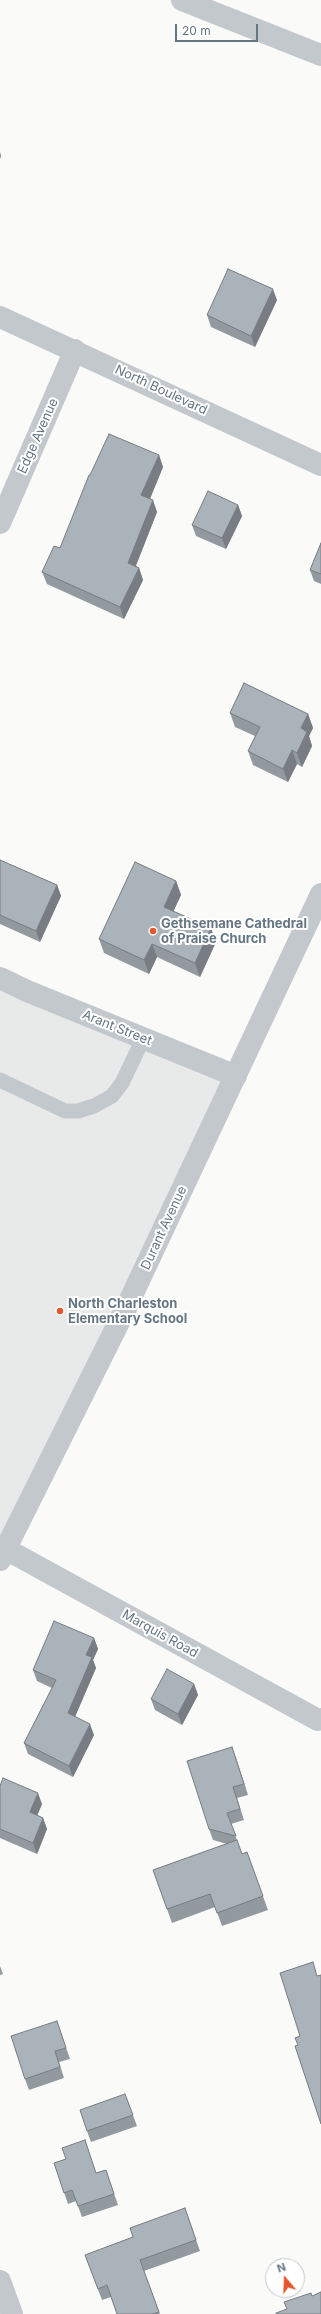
<!DOCTYPE html>
<style>
body{margin:0}
#map{position:relative;width:321px;height:2314px;overflow:hidden;background:#fafaf8;font-family:Inter,sans-serif}
canvas{display:block}
.north{position:absolute;left:265px;top:2258px;width:40px;height:40px;box-sizing:border-box;background:#fff;border:1px solid #c1c8cd;border-radius:50%;rotate:341deg;font-size:11px;font-weight:700;line-height:16px;text-align:center;color:#657683}
.north::after{content:'';display:block;margin:auto;width:14px;height:18px;background:#e4572e;clip-path:polygon(50% 0,100% 100%,50% 72%,0 100%)}
.scale{position:absolute;left:175px;top:24px;width:83px;height:18px;box-sizing:border-box;border:2px solid #657683;border-top:0;padding-left:5px;font-size:12px;line-height:14px;white-space:nowrap;color:#657683;-webkit-text-stroke:3px #fff;paint-order:stroke}
</style>
<div id="map">
<canvas width="321" height="2314"></canvas>
<div class="north">N</div>
<div class="scale">20 m</div>
</div>
<script>
const g = document.querySelector('canvas').getContext('2d');
g.lineJoin = 'round';
function fill(path, color) { g.fillStyle = color; g.fill(path, 'evenodd'); }
const poly = rows => new Path2D(rows.map(r => 'M' + r).join(''));
function strokePath(path, color, width, dash) { g.strokeStyle = color; g.lineWidth = width; g.lineCap = dash ? 'butt' : 'round'; g.setLineDash(dash || []); g.stroke(path); }
function drawText(font, color, halo, rows, align = 'center') {
  g.font = font + ' Inter,sans-serif'; g.lineWidth = 4; g.setLineDash([]); g.textBaseline = 'middle'; g.strokeStyle = halo; g.fillStyle = color; for (const [text, x, y, turn = 0] of rows) {
    g.save(); g.translate(x, y); g.rotate((+turn || 0) * Math.PI / 180); g.textAlign = isNaN(turn) ? turn : align; if (halo) g.strokeText(text, 0, 0); g.fillText(text, 0, 0); g.restore();
  }
}
const built = poly([
 [0,972,236,1076,0,1546]
]);
const service = poly([
 [0,1080,65,1111,78,1111,94,1106,112,1096,122,1083,143,1039]
]);
const minor = poly([
 [182,0,321,55],
 [0,317,321,465],
 [0,523,75,350],
 [0,978,27,991,236,1076],
 [0,1546,318,1720,321,1719],
 [0,1560,127,1306,321,894],
 [0,2281,12,2314]
]);
const wall = poly([
 [277,300,255,347,211,327,207,315],
 [159,455,163,467,150,499,157,512,136,566,139,568,143,580,124,619,47,584,42,572,60,548,90,475],
 [238,505,242,516,226,549,196,536,192,525],
 [321,543,321,584,314,581,310,570],
 [230,713,308,714,313,728,309,736,312,746,302,767,297,764,288,782,253,765,248,751,255,736,235,727],
 [0,860,57,885,61,896,40,942,0,924],
 [176,881,181,895,173,911,216,942,200,977,157,957,149,974,104,953,99,939],
 [94,1638,98,1649,93,1660,96,1668,75,1716,94,1735,73,1777,28,1754,24,1743,52,1688,37,1681,33,1670],
 [194,1684,198,1695,182,1725,155,1710,151,1699],
 [232,1747,248,1795,237,1798,244,1820,231,1824,242,1854,247,1852,268,1910,222,1926,215,1907,172,1923,153,1870,227,1844,213,1840,209,1829],
 [0,1786,42,1804,37,1815,43,1818,47,1829,37,1854,0,1838],
 [0,1966,3,1974,0,1975],
 [57,2021,70,2059,59,2062,64,2078,29,2090,25,2079],
 [125,2094,137,2126,91,2142,87,2131],
 [85,2140,96,2173,106,2170,118,2205,82,2217,76,2201,68,2204,54,2163,66,2159],
 [185,2208,200,2251,144,2271,160,2314,117,2314,111,2297,102,2300,85,2255,133,2237]
]);
const shadedWall = poly([
 [0,152,1,156,0,159],
 [273,289,277,300,255,347,251,336],
 [159,455,163,467,146,508,141,495],
 [153,500,157,512,132,575,128,563],
 [238,505,242,516,226,549,222,538],
 [139,568,143,580,124,619,120,607],
 [308,714,313,728,309,736,312,746,302,767,297,753,301,728],
 [292,750,297,764,288,782,283,769],
 [176,881,181,895,169,921,164,907],
 [57,885,61,896,40,942,36,931],
 [211,928,216,942,200,977,195,963],
 [152,944,157,957,149,974,144,960],
 [94,1638,98,1649,93,1660,96,1668,72,1724,68,1713,86,1655],
 [194,1684,198,1695,182,1725,178,1714],
 [90,1724,94,1735,73,1777,69,1766],
 [232,1747,236,1758,248,1795,244,1784],
 [38,1793,42,1804,34,1823,30,1812],
 [43,1818,47,1829,37,1854,33,1843]
]);
const building = poly([
 [228,269,273,289,251,336,207,315,228,269],
 [109,434,159,455,141,495,153,500,128,563,139,568,120,607,42,572,54,546,60,548,89,475,90,475,109,434],
 [208,491,238,505,222,538,192,525,208,491],
 [321,543,321,574,310,570,321,543],
 [244,683,308,714,301,728,307,732,297,753,292,750,283,769,248,751,260,727,230,713,244,683],
 [0,860,57,885,36,931,0,915,0,860],
 [135,862,176,881,164,907,211,928,195,963,152,944,144,960,99,939,135,862],
 [54,1621,94,1638,86,1655,92,1657,68,1713,90,1724,69,1766,24,1743,56,1680,33,1670,54,1621],
 [167,1669,194,1684,178,1714,151,1699,167,1669],
 [232,1747,244,1784,233,1787,240,1809,227,1813,236,1836,209,1829,187,1761,232,1747],
 [3,1778,38,1793,30,1812,43,1818,33,1843,0,1829,0,1786,3,1778],
 [237,1840,242,1854,247,1852,263,1896,217,1913,210,1894,167,1909,153,1870,237,1840],
 [313,1962,317,1976,321,1975,321,2124,295,2046,298,2045,295,2038,300,2036,280,1973,313,1962],
 [57,2021,66,2048,55,2051,60,2067,25,2079,11,2036,57,2021],
 [125,2094,133,2115,87,2131,80,2110,125,2094],
 [85,2140,96,2173,106,2170,114,2194,78,2206,72,2190,64,2193,54,2163,66,2159,62,2148,85,2140],
 [185,2208,196,2240,140,2260,159,2312,152,2314,117,2314,107,2285,98,2289,85,2255,133,2237,130,2228,185,2208],
 [321,2292,321,2314,276,2314,276,2313,287,2309,284,2302,311,2293,312,2296,321,2292]
]);
const markers = [
 [153,931,4,"#e4572e"],
 [60,1311,4,"#e4572e"]
];
const streetNames = [
 ["North Boulevard",161,390,25],
 ["Edge Avenue",38,436,-66],
 ["Arant Street",117,1028,22],
 ["Durant Avenue",164,1228,-65],
 ["Marquis Road",160,1634,29]
];
const poiNames = [
 ["Gethsemane Cathedral",161,924],
 ["of Praise Church",161,939],
 ["North Charleston",68,1304],
 ["Elementary School",68,1319]
];
fill(built, '#e8e9e9');
strokePath(service, '#c3c8cc', 15);
strokePath(minor, '#c3c8cc', 22);
fill(wall, '#929a9f');
fill(shadedWall, '#777d82');
fill(building, '#aab3b9');
strokePath(building, '#777d82', 1);
for (const [x, y, r, color] of markers) { const dot = new Path2D(); dot.arc(x, y, r, 0, 2 * Math.PI); g.fillStyle = color; g.fill(dot); strokePath(dot, '#fff', 1.5); }
drawText('13px', '#657683', '#fff', streetNames);
drawText('bold 13px', '#657683', '#fff', poiNames, 'left');
</script>
